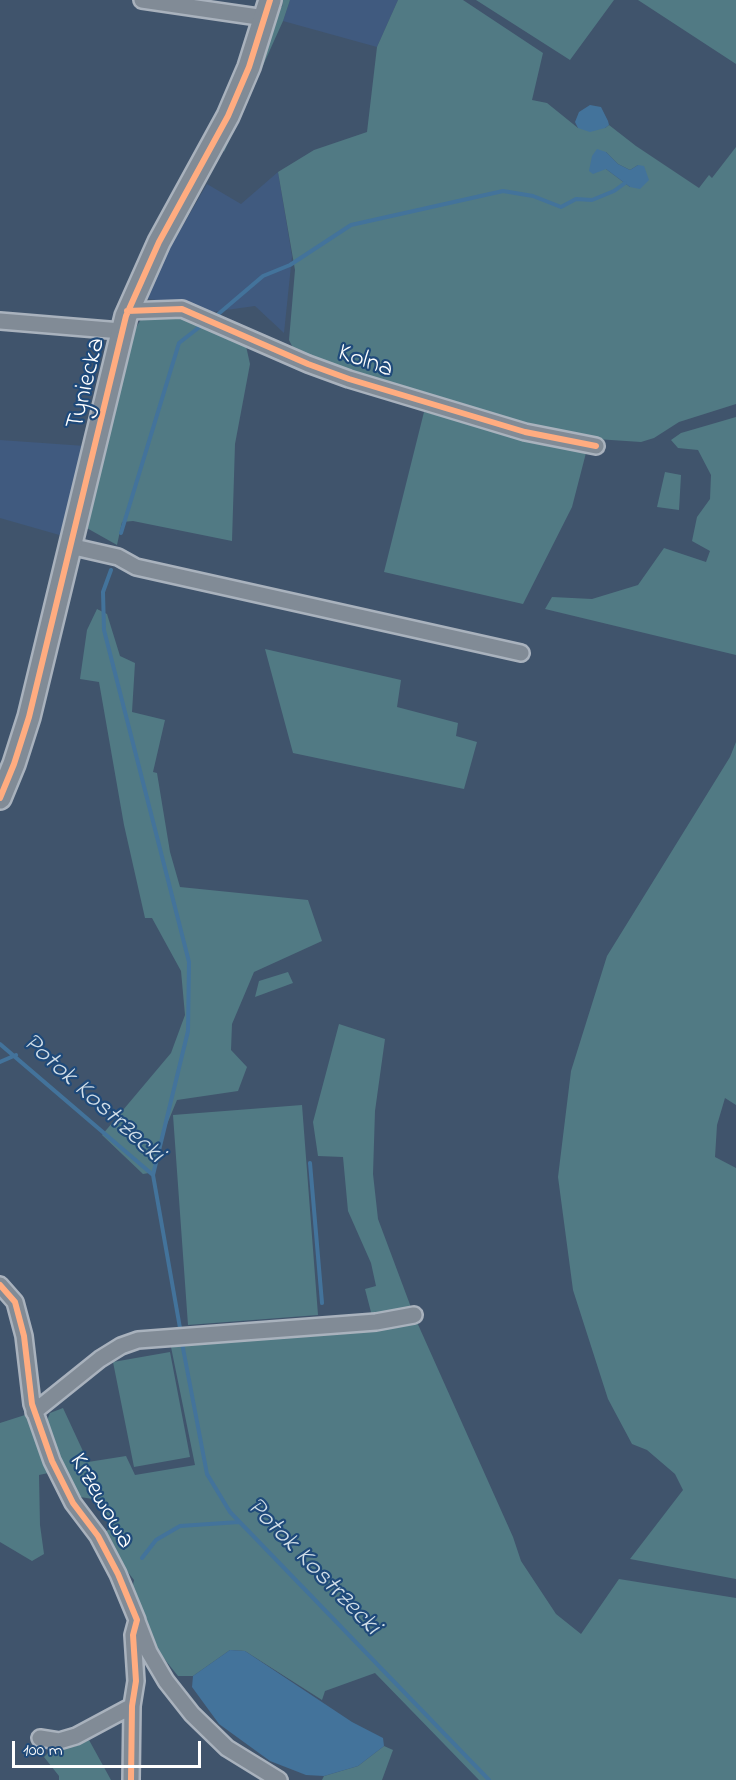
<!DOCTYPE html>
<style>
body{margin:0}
#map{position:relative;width:736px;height:1780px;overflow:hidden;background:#40546c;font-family:"Indie Flower",sans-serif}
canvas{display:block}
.scale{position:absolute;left:12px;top:1741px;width:189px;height:27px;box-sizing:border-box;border:3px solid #fff;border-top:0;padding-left:8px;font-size:18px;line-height:21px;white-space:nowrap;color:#fff;-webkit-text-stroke:4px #1f4a7a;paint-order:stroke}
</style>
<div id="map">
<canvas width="736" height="1780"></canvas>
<div class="scale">100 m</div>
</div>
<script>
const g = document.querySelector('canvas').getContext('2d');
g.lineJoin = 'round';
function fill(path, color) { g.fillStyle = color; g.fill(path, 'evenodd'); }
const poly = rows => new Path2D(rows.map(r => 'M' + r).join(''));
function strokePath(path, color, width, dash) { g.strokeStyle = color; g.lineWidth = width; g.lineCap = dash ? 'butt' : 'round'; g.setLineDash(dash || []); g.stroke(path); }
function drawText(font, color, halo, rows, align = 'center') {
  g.font = font + ' "Indie Flower",sans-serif'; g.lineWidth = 4.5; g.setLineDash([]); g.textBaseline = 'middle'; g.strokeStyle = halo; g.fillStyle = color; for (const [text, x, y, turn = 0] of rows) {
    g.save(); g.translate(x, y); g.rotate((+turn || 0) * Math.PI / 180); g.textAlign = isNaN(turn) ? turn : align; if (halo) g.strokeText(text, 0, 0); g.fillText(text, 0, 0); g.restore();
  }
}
const built = poly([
 [290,0,398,0,377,47,283,21],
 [278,172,292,256,284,333,255,306,212,312,193,305,141,298,207,184,241,204],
 [0,440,85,446,63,536,0,518]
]);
const green = poly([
 [283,0,290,0,283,21,224,152,223,142,276,8,282,7],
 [398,0,463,0,543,53,532,100,547,103,578,128,605,128,609,125,636,146,699,188,709,175,712,178,736,147,736,404,679,422,654,438,641,442,596,439,521,425,458,408,296,354,289,340,295,270,278,172,314,150,367,132,377,47],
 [606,152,618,164,630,170,638,165,630,187,606,169,603,169],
 [476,0,614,0,570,60],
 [638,0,736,0,736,64],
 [174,313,238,338,246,346,250,364,235,444,232,541,133,521,122,522,117,545,85,527,128,341,143,316],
 [424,412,587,449,572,507,523,604,384,572],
 [736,417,736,655,545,609,552,597,592,599,638,585,664,548,706,562,710,551,692,541,697,517,710,499,711,475,698,450,678,448,671,440,681,433],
 [665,472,681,475,679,510,657,507],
 [97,609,107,614,120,656,135,663,132,712,165,720,153,772,157,773,170,852,180,887,308,900,322,941,254,972,232,1024,231,1050,247,1067,238,1091,177,1100,160,1141,155,1172,143,1174,102,1135,171,1053,185,1015,181,971,152,918,145,918,124,825,99,682,80,679,87,630],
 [265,649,401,680,397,707,458,723,456,736,477,742,464,789,293,753],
 [736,742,736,1105,725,1098,717,1125,715,1157,736,1168,736,1579,630,1559,683,1490,675,1474,647,1450,632,1444,608,1399,573,1290,558,1177,571,1071,607,956,730,757],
 [288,972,293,983,255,997,259,981],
 [339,1024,385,1039,375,1111,373,1174,378,1219,412,1310,372,1316,365,1289,376,1286,371,1263,348,1211,343,1157,318,1156,313,1122],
 [302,1105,318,1315,188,1325,173,1115],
 [416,1320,513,1537,521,1561,556,1614,581,1634,619,1579,736,1598,736,1780,479,1780,375,1673,325,1691,322,1700,245,1651,230,1650,193,1676,178,1676,154,1646,132,1590,134,1580,113,1553,104,1534,114,1523,93,1499,80,1497,70,1483,46,1423,50,1413,63,1408,88,1462,126,1456,135,1475,195,1465,171,1347],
 [170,1352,190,1457,134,1467,113,1362],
 [28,1414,53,1472,39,1475,40,1525,44,1554,32,1561,0,1542,0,1423],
 [89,1740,111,1780,59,1780,59,1776,44,1757,54,1747,73,1747],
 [384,1746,393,1750,382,1780,322,1780,324,1776,358,1766]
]);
const water = poly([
 [590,105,601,107,608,121,609,125,605,128,590,132,578,128,575,122,579,112],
 [597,149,606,152,618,164,630,170,638,165,644,166,649,180,640,189,630,187,606,169,593,174,589,171,592,156],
 [230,1650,245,1651,352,1722,383,1738,384,1746,358,1766,324,1776,306,1775,270,1761,219,1724,192,1687,193,1676]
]);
const stream = poly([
 [216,316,263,276,290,265,351,225,503,191,533,196,561,207,576,199,592,200,614,191,625,183],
 [121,533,179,343,202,325],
 [111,570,103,592,104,630,189,962,188,1031,153,1175],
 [0,1044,153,1175,180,1328],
 [0,1062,16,1055],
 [310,1163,322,1303],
 [182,1343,207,1474,230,1512,489,1780],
 [142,1558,156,1540,180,1526,239,1522]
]);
const street = poly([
 [142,0,265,18],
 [127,311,182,309,308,364,349,379,525,432,596,446],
 [0,321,121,331],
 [70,546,118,557,136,567,521,653],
 [0,1285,15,1302,24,1336,32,1404,52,1461,73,1503,98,1536,118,1574,137,1620,133,1635,136,1681,132,1706,131,1780],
 [34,1412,100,1359,121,1346,138,1340,376,1322,414,1315],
 [137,1621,149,1652,166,1681,192,1714,227,1748,279,1780],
 [40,1738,59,1741,76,1736,132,1706]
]);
const secondary = poly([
 [0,798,14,764,29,717,126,316,159,242,228,116,249,67,270,0]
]);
const cycleway = poly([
 [127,311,182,309,308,364,349,379,525,432,596,446],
 [0,798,14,764,29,717,126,316,159,242,228,116,249,67,270,0],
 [0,1285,15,1302,24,1336,32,1404,52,1461,73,1503,98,1536,118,1574,137,1620,133,1635,136,1681,132,1706,131,1780]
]);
const streetNames = [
 ["Kolna",365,363,19],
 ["Tyniecka",88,384,-76],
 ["Krzewowa",100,1502,60]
];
const waterNames = [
 ["Potok Kostrzecki",92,1100,42],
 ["Potok Kostrzecki",312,1568,46]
];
fill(built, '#405a7f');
fill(green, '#517a84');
fill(water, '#43739b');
strokePath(stream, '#43739b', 4);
strokePath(street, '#a9b2bd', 20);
strokePath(secondary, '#a9b2bd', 26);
strokePath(street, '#818b96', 15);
strokePath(secondary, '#818b96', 21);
strokePath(cycleway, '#ffac80', 6);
drawText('26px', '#fff', '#1f4a7a', streetNames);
drawText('italic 27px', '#d0dde7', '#1f4a7a', waterNames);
</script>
